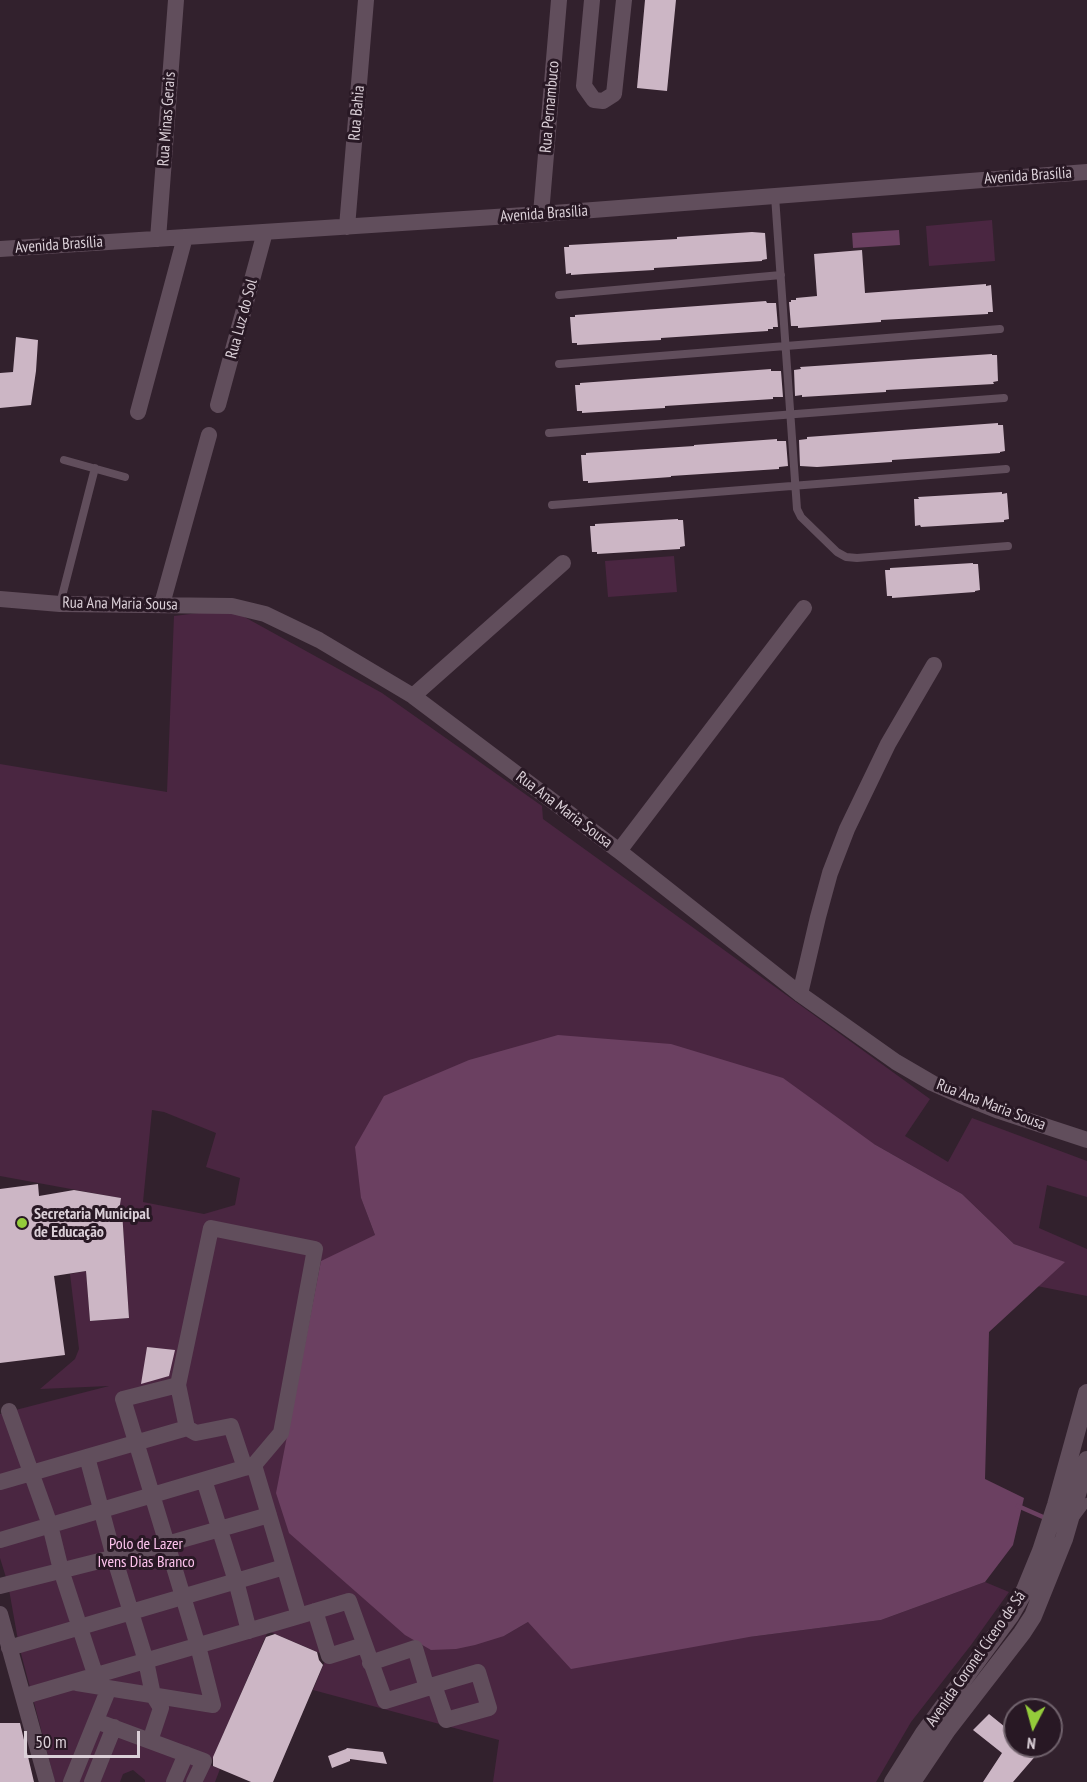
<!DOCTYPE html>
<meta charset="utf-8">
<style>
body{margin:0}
#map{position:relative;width:1087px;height:1782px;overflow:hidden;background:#32212d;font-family:"PT Sans Narrow",sans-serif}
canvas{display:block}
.north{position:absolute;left:1003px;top:1698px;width:60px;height:60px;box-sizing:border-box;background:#281824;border:2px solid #70626c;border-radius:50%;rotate:186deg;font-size:16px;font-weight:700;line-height:24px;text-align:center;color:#dbd0d8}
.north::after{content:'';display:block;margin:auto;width:21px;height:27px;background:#94cc3b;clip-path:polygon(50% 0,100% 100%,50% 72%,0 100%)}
.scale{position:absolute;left:24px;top:1731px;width:116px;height:27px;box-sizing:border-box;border:3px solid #dbd0d8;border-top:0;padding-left:8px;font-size:18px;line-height:21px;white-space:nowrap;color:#dbd0d8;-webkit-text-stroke:4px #281824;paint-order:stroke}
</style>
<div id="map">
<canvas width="1087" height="1782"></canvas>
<div class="north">N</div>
<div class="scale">50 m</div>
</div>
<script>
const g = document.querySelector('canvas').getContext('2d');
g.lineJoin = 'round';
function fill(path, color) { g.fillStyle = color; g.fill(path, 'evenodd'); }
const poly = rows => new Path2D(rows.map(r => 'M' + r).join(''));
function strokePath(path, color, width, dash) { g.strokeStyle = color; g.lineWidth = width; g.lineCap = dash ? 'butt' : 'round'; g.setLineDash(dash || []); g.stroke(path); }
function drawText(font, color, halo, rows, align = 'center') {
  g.font = font + ' "PT Sans Narrow",sans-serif'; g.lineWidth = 6; g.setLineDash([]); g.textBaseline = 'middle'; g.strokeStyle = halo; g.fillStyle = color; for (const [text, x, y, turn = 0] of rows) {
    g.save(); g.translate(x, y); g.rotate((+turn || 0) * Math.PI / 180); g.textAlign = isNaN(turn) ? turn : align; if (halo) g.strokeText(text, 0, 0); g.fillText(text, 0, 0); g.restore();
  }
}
const green = poly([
 [992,220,995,261,929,266,926,226],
 [674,556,677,592,608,597,605,561],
 [230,609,382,693,542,806,543,819,930,1099,905,1136,948,1162,972,1118,1087,1161,1087,1197,1047,1185,1039,1228,1087,1249,1087,1296,1037,1286,1064,1262,1014,1244,962,1194,874,1144,361,1198,375,1235,504,1636,528,1622,749,1637,881,1620,985,1582,1009,1592,971,1645,911,1722,876,1782,493,1782,499,1740,313,1690,327,1656,268,1631,210,1765,220,1769,215,1782,145,1782,145,1780,133,1770,123,1774,120,1782,55,1782,19,1646,8,1584,0,1558,0,1414,109,1386,40,1389,75,1359,79,1349,70,1274,86,1271,90,1321,129,1318,122,1211,119,1209,120,1198,0,1176,0,764,167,792,174,616],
 [152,1110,164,1112,216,1133,206,1167,240,1178,235,1205,204,1214,143,1202]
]);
const water = poly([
 [899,230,900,245,853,248,852,233],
 [558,1035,671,1044,783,1078,874,1144,962,1194,1014,1244,1065,1262,989,1332,985,1479,1024,1498,1013,1545,985,1582,881,1620,749,1637,571,1669,528,1622,504,1636,475,1645,456,1649,431,1650,405,1635,289,1533,276,1493,321,1261,375,1235,361,1198,355,1147,384,1096,469,1060]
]);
const stream = poly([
 [1018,1506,1043,1517]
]);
const building = poly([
 [645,0,676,0,667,91,637,88],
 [752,232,765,233,767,259,762,260,762,261,654,268,654,270,585,274,571,275,571,273,566,274,564,247,569,247,569,245,677,239,677,237],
 [862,250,865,293,986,284,986,286,991,285,993,312,988,312,988,314,881,320,881,322,798,328,798,326,791,326,789,302,791,302,791,300,796,300,796,298,817,296,814,254],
 [766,301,767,303,776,303,778,327,773,327,773,329,768,329,768,331,661,338,661,340,624,342,577,345,577,343,572,343,570,317,575,317,575,315],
 [16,337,38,340,36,371,31,405,0,408,0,373,13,372],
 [992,354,992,355,997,355,998,381,993,382,994,384,886,390,886,392,802,397,802,395,795,396,794,370,801,369,800,367],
 [771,369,771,371,781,371,783,397,773,397,773,399,665,406,665,408,582,413,582,411,577,411,575,385,580,385,580,383],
 [998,423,998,425,1003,425,1005,451,1000,452,1000,453,892,460,892,462,817,467,800,466,799,440,807,439,807,437],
 [777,439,777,441,786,441,788,466,779,467,779,469,671,476,671,477,602,482,588,483,588,481,583,481,581,455,586,455,586,453,694,446,694,445],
 [1002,492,1002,494,1007,493,1009,519,1004,520,1004,522,921,527,920,525,915,526,914,499,919,499,918,497],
 [678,519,678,520,683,520,685,546,680,547,680,549,597,554,597,552,592,552,590,526,595,526,595,524],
 [973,563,973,564,978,564,980,590,975,591,975,592,892,598,892,596,887,596,885,570,890,570,890,568],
 [38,1184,39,1196,74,1190,121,1198,119,1211,122,1211,129,1318,90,1321,86,1271,54,1276,65,1355,0,1363,0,1189],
 [147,1347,175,1350,169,1376,141,1384],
 [275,1634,317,1652,319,1660,323,1665,273,1782,251,1782,213,1766,213,1757,266,1637],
 [989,1714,1015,1735,1015,1746,1029,1746,1038,1753,1013,1782,983,1782,1002,1753,973,1730],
 [0,1723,20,1723,34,1782,0,1782],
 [347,1748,383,1752,387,1764,350,1759,350,1761,332,1768,328,1756,346,1749]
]);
const lane = poly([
 [775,196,797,509,801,517,837,552,846,557,857,558,1008,546],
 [559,295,781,275],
 [559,364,1000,329],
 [549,433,1004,398],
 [64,460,125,477],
 [552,505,1006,469],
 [60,604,95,468],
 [1075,1518,1087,1502]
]);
const street = poly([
 [592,0,584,86,594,100,603,101,614,94,624,0],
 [541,214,559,0],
 [347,227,366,0],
 [158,239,176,0],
 [0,249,541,214,1087,172],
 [218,405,265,232],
 [138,412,185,237],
 [0,599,60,604,232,606,265,614,290,626,319,640,413,696,619,851,800,994,896,1062,932,1083,959,1095,999,1111,1087,1140],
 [162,604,209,435],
 [413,696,563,563],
 [619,851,804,608],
 [800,994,818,917,830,873,847,829,888,744,934,665],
 [9,1411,50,1525,61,1570,99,1686],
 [187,1428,196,1433,231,1426,245,1468],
 [87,1457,114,1557,146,1661,153,1695,161,1708,150,1741],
 [204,1480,236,1581,249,1631],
 [0,1482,187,1428,178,1385,211,1228,315,1249,281,1433,254,1465,299,1616,32,1694,24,1698],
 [0,1540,254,1465],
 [0,1586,167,1544,269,1515],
 [315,1611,329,1656,364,1645],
 [0,1614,47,1782],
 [299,1616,349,1601,385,1701,427,1688,434,1685,478,1672,489,1708,446,1720,434,1685],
 [9,1648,284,1567],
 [370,1663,415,1648,427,1688],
 [77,1683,213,1705,198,1646,123,1399,178,1385],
 [96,1721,204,1761,194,1782],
 [71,1782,109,1688],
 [92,1782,114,1727],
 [174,1782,186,1754]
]);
const secondary = poly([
 [893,1782,924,1733,1010,1616,1025,1590,1041,1551,1056,1505,1087,1393],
 [912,1782,947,1730,1022,1633,1033,1616,1064,1539,1087,1460]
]);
const markers = [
 [22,1223,6,"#94cc3b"]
];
const streetNames = [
 ["Rua Pernambuco",550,107,-85],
 ["Rua Bahia",357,113,-85],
 ["Rua Minas Gerais",167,119,-86],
 ["Avenida Brasília",1028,176,-4],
 ["Avenida Brasília",544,214,-4],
 ["Avenida Brasília",59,245,-4],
 ["Rua Luz do Sol",242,319,-75],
 ["Rua Ana Maria Sousa",120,604,1],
 ["Rua Ana Maria Sousa",564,810,37],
 ["Rua Ana Maria Sousa",991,1105,21],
 ["Avenida Coronel Cícero de Sá",976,1659,-55]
];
const poiNames = [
 ["Secretaria Municipal",34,1214],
 ["de Educação",34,1232]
];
const parkNames = [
 ["Polo de Lazer",146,1544],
 ["Ivens Dias Branco",146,1562]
];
fill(green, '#4a2641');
fill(water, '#6b4061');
strokePath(stream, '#6b4061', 4.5);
fill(building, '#ccb6c5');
strokePath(lane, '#614e5c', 8);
strokePath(street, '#614e5c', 16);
strokePath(secondary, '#614e5c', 18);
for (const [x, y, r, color] of markers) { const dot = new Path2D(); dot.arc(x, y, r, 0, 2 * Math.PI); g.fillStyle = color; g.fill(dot); strokePath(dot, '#281824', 2); }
drawText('16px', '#dbd0d8', '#281824', streetNames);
drawText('bold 16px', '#dbd0d8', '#281824', poiNames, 'left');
drawText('16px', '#fdc3ed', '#281824', parkNames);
</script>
